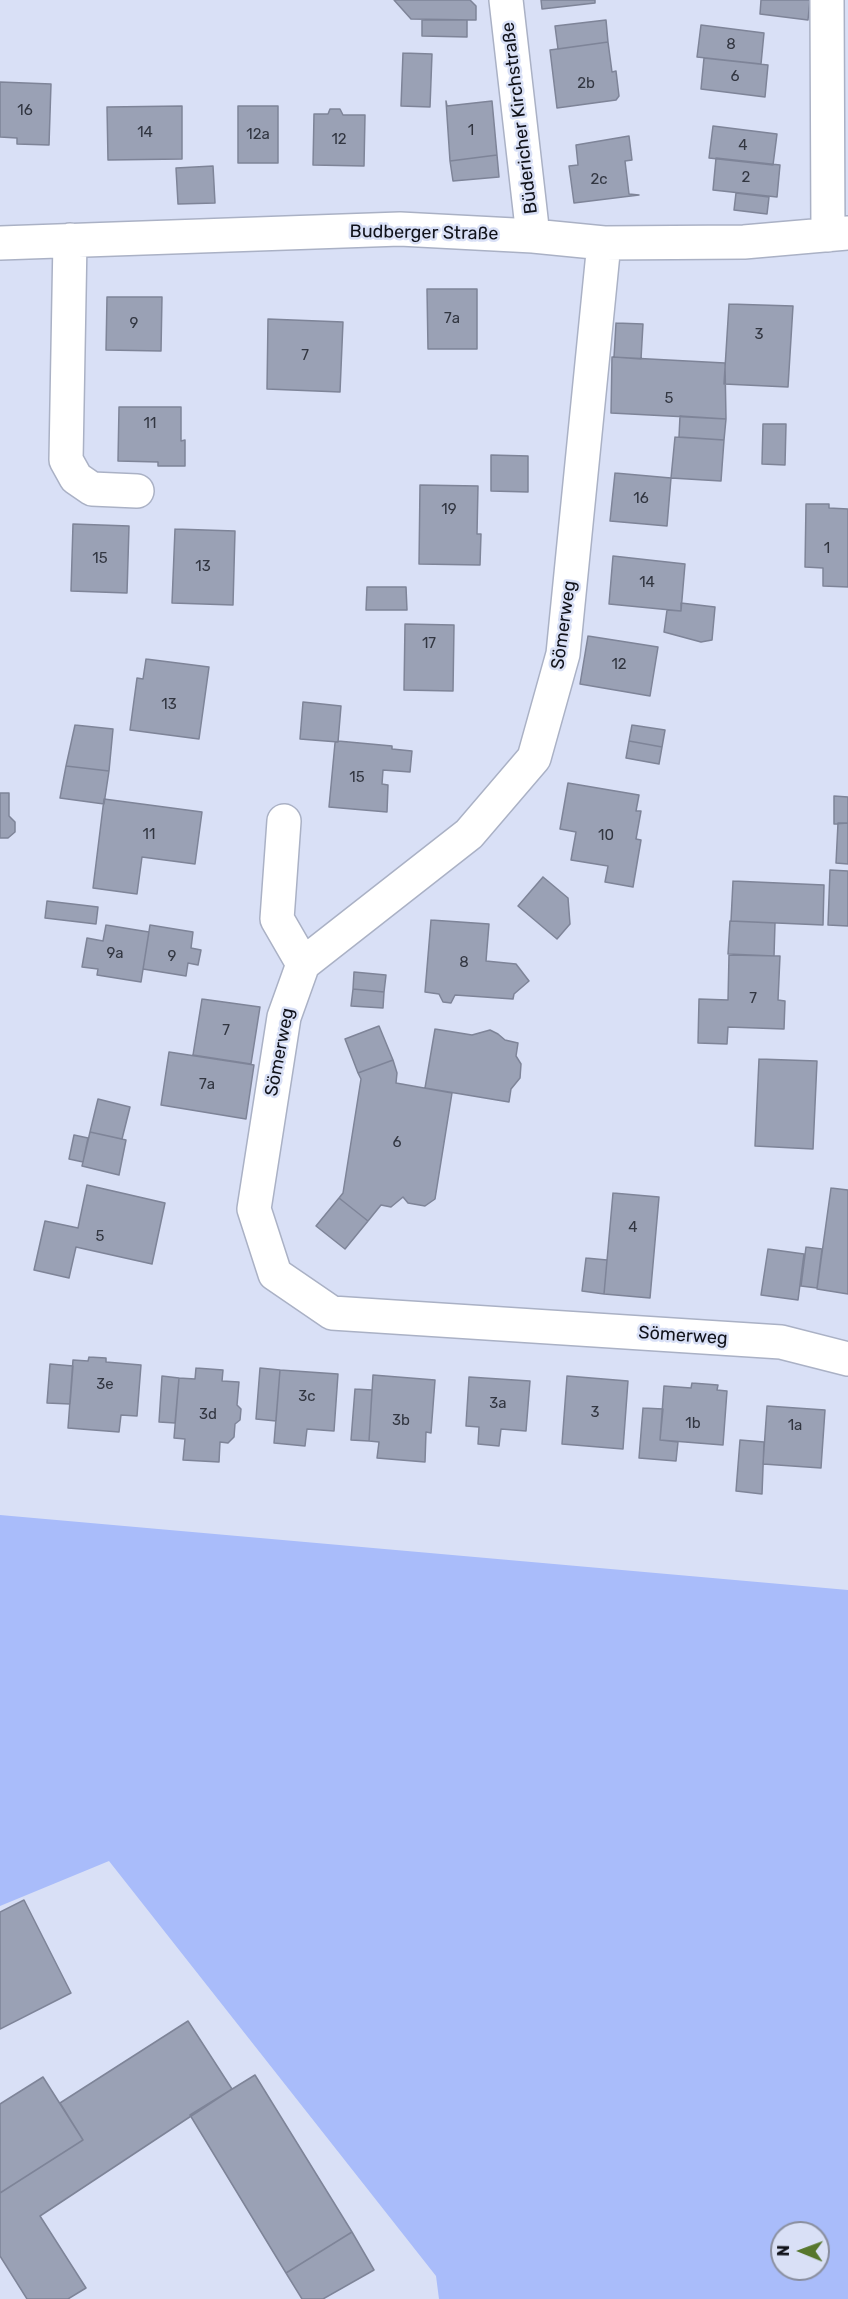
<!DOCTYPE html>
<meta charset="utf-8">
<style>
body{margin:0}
#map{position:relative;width:848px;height:2299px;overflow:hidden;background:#d9e0f6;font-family:Rubik,sans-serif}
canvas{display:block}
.north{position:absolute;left:770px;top:2221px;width:60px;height:60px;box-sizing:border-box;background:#d9e0f6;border:2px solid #898e9e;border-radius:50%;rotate:271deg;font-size:16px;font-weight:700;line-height:24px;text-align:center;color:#10121a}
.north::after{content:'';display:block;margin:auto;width:21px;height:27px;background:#57772d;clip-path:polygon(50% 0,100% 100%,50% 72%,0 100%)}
</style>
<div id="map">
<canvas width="848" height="2299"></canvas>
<div class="north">N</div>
</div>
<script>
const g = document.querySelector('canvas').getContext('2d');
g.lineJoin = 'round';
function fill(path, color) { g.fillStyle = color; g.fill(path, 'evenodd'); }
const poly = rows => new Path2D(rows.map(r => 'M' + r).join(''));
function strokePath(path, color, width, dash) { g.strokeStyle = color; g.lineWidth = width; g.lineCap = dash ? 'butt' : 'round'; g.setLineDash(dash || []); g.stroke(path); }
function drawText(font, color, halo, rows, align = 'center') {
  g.font = font + ' Rubik,sans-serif'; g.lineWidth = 5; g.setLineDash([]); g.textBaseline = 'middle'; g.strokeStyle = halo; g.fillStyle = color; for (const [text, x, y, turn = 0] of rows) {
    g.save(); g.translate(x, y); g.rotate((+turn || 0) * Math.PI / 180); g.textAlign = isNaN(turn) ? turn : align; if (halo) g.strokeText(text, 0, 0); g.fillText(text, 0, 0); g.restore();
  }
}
const green = poly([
 [0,1515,848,1590,848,2299,439,2299,436,2276,109,1861,0,1906],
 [782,2233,818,2233,818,2269,782,2269]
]);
const building = poly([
 [394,0,470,0,476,6,476,20,411,19,394,0],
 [541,0,595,0,595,3,542,9,541,0],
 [761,0,810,0,808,20,760,14,761,0],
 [422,20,467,20,467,37,422,36,422,20],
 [606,20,608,42,558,49,555,26,606,20],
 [701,25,764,33,761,64,697,57,701,25],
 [608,42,612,72,616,71,619,96,616,100,557,108,550,50,608,42],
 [403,53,432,54,430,107,401,106,403,53],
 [704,58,768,65,765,97,701,89,704,58],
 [0,82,51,84,49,145,17,144,17,138,0,137,0,82],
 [446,101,447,106,492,101,497,155,450,161,446,101],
 [182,106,182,159,108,160,107,107,182,106],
 [238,106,278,106,278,163,238,163,238,106],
 [330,109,340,109,343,115,365,115,364,166,313,165,314,114,328,114,330,109],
 [713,126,777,134,773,165,709,158,713,126],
 [629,136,632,160,625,161,629,194,639,195,574,203,569,166,578,165,576,145,629,136],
 [497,155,499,177,453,181,450,161,497,155],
 [716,158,780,165,777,197,713,190,716,158],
 [213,166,215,203,178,204,176,168,213,166],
 [736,193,769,197,767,214,734,210,736,193],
 [427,289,477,289,477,349,428,349,427,289],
 [107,297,162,297,161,351,106,350,107,297],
 [729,304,793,306,788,387,724,384,729,304],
 [268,319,343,322,340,392,267,389,268,319],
 [616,323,643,324,641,359,614,357,616,323],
 [612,357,725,363,726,419,611,413,612,357],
 [119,407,181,407,181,441,185,440,185,466,158,466,158,462,118,461,119,407],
 [680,416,726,419,724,440,679,437,680,416],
 [763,424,786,424,785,465,762,464,763,424],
 [675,437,724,440,721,481,671,478,675,437],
 [491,455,528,456,528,492,491,491,491,455],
 [615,473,671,478,667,526,610,521,615,473],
 [420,485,478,486,477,534,481,534,480,565,419,564,420,485],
 [806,504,829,504,829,508,848,509,848,587,823,586,823,568,805,567,806,504],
 [73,524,129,526,127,593,71,591,73,524],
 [175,529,235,531,233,605,172,603,175,529],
 [613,556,685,564,681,611,609,604,613,556],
 [367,587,406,587,407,610,366,610,367,587],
 [681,603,715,607,712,640,701,642,664,632,667,610,681,611,681,603],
 [405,624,454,625,453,691,404,690,405,624],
 [588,636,658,647,650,696,580,684,588,636],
 [146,659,209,667,199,739,130,730,137,678,143,679,146,659],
 [303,702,341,706,338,742,300,739,303,702],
 [75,725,113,729,109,771,66,766,75,725],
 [632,725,665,730,662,747,629,741,632,725],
 [338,741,392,746,392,749,412,751,410,772,383,770,382,784,388,785,387,812,329,807,335,743,338,741],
 [629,741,662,747,659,764,626,758,629,741],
 [66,766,109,771,104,804,60,798,66,766],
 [568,783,639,795,636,811,641,811,636,839,641,840,633,887,605,882,608,866,571,860,576,832,560,829,568,783],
 [0,793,9,793,9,816,15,822,15,832,8,838,0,838,0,793],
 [834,796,848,797,848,823,834,824,834,796],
 [104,799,202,812,195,864,142,857,137,894,93,888,104,799],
 [838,823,848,823,848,864,836,863,838,823],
 [830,870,848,871,848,926,828,925,830,870],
 [543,877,568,898,570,924,557,939,518,906,543,877],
 [733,881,824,885,823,925,731,921,733,881],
 [47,901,98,907,96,924,45,918,47,901],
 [431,920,489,924,486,961,516,964,529,981,514,994,513,999,455,995,451,1003,443,1002,439,994,425,992,431,920],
 [730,921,775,923,774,956,728,954,730,921],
 [106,925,149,932,141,982,97,975,98,969,82,967,87,938,103,941,106,925],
 [150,925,193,932,191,948,201,950,198,965,188,963,186,976,143,969,150,925],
 [729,955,780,956,778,1000,785,1001,784,1029,728,1027,727,1044,698,1043,699,999,728,1000,729,955],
 [354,972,386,975,384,992,353,989,354,972],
 [353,989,384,992,383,1008,351,1006,353,989],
 [202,999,260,1007,251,1064,193,1055,202,999],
 [379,1026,393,1060,358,1073,345,1039,379,1026],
 [435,1029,472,1035,490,1030,498,1034,505,1040,518,1043,516,1056,521,1064,520,1078,511,1089,509,1102,425,1088,435,1029],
 [169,1052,254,1065,246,1119,161,1105,169,1052],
 [759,1059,817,1061,813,1149,755,1146,759,1059],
 [393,1060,397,1073,396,1083,452,1093,435,1199,425,1206,408,1203,403,1197,391,1207,381,1205,368,1221,339,1198,343,1193,361,1079,358,1073,393,1060],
 [98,1099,130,1107,122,1139,90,1132,98,1099],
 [90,1132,126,1140,119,1175,82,1166,90,1132],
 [74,1135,88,1138,83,1162,69,1159,74,1135],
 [87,1185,165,1203,152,1264,76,1247,69,1278,34,1270,45,1221,78,1228,87,1185],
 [831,1188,848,1190,848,1294,817,1289,831,1188],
 [613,1193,659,1197,650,1298,604,1294,613,1193],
 [339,1198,368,1221,345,1249,316,1226,339,1198],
 [806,1247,822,1249,817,1288,801,1286,806,1247],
 [768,1249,804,1254,798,1300,761,1295,768,1249],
 [586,1258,607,1260,604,1294,582,1291,586,1258],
 [89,1357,106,1358,106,1362,141,1365,137,1416,121,1415,119,1432,68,1428,73,1360,88,1361,89,1357],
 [50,1364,73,1366,70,1404,47,1403,50,1364],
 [196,1368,223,1370,222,1381,239,1382,237,1405,241,1409,240,1420,235,1424,234,1437,228,1443,220,1442,219,1462,183,1460,185,1439,174,1438,179,1378,195,1379,196,1368],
 [260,1368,280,1370,276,1421,256,1419,260,1368],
 [280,1370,338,1374,334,1431,307,1429,305,1446,274,1443,280,1370],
 [373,1375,435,1380,431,1433,426,1432,425,1462,377,1458,379,1442,369,1441,373,1375],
 [162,1376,179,1378,175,1423,159,1422,162,1376],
 [567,1376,628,1381,623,1449,562,1444,567,1376],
 [469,1377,530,1381,526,1431,501,1429,499,1446,478,1444,479,1427,466,1426,469,1377],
 [692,1383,718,1385,717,1390,727,1391,723,1445,660,1440,664,1386,691,1388,692,1383],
 [355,1389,372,1390,369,1441,351,1440,355,1389],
 [767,1406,825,1410,821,1468,763,1464,767,1406],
 [643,1408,663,1409,660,1440,678,1442,676,1461,639,1458,643,1408],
 [740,1440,764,1442,762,1494,736,1491,740,1440],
 [24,1900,71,1993,0,2029,0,1912,24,1900],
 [188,2021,232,2089,40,2216,86,2288,68,2299,27,2299,0,2256,0,2193,83,2140,60,2103,188,2021],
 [255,2075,352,2232,286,2273,190,2115,255,2075],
 [43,2077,83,2140,0,2193,0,2104,43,2077],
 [352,2232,374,2270,323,2299,302,2299,286,2273,352,2232]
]);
const minor = poly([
 [506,0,533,236],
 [827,0,828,235],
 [70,240,66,460,76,478,92,489,137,491],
 [0,243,400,229,533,236,604,243,744,242,848,233],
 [604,243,563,654,534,758,469,834,303,964,284,1017,254,1209,275,1274,332,1313,781,1342,848,1359],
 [284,821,277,919,303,964]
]);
const numberNames = [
 ["8",731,45],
 ["6",735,77],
 ["2b",586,84],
 ["16",25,111],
 ["1",471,131],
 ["14",145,133],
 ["12a",258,135],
 ["12",339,140],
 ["4",743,146],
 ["2",746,178],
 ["2c",599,180],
 ["7a",452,319],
 ["9",134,324],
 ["3",759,335],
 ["7",305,356],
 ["5",669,399],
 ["11",150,424],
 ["16",641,499],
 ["19",449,510],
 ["1",827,549],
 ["15",100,559],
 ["13",203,567],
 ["14",647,583],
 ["17",429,644],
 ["12",619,665],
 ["13",169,705],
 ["15",357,778],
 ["11",149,835],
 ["10",606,836],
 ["9a",115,954],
 ["9",172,957],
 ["8",464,963],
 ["7",753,999],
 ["7",226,1031],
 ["7a",207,1085],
 ["6",397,1143],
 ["4",633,1228],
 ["5",100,1237],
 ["3e",105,1385],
 ["3c",307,1397],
 ["3a",498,1404],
 ["3",595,1413],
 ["3d",208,1415],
 ["3b",401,1421],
 ["1b",693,1424],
 ["1a",795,1426]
];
const streetNames = [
 ["Büdericher Kirchstraße",520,118,-97],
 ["Budberger Straße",424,233,1],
 ["Sömerweg",564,625,-82],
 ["Sömerweg",280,1052,-79],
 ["Sömerweg",683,1336,4]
];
fill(green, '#a9bcfa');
fill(building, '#9aa1b5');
strokePath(building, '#7e8498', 1.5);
strokePath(minor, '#aab1c5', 36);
strokePath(minor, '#fff', 33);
drawText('15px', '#323641', null, numberNames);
drawText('18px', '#10121a', '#d9e0f6', streetNames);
</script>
